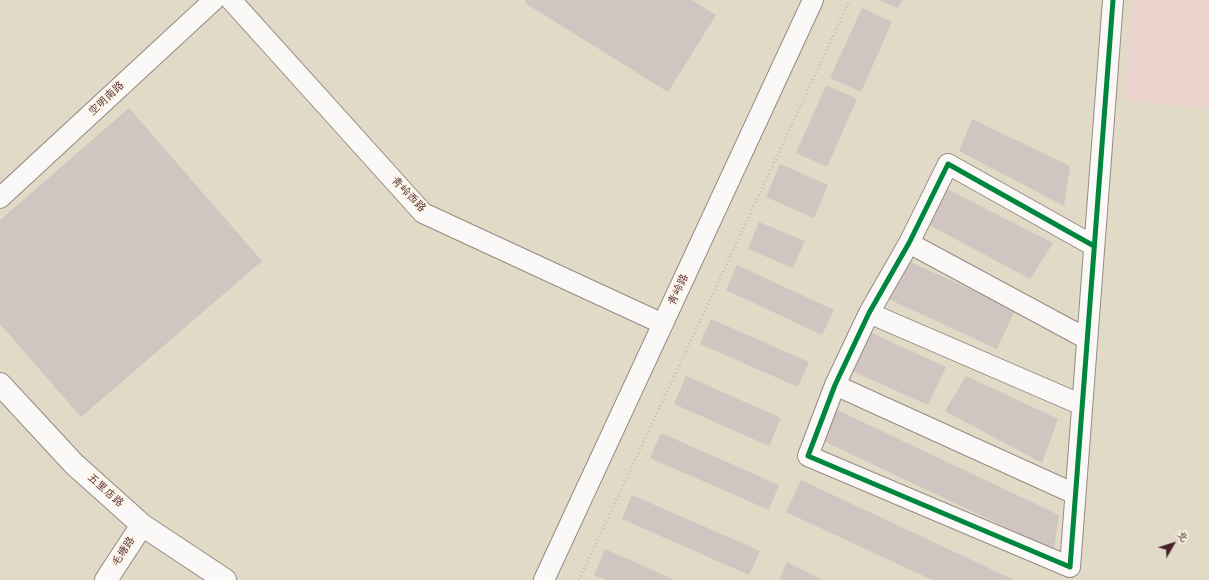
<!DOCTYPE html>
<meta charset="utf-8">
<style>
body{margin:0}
#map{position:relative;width:1209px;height:580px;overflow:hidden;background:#e1dac7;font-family:"Architects Daughter","LXGW WenKai TC",sans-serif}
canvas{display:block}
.north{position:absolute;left:1153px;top:524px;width:40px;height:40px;-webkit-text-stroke:3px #fcf5e5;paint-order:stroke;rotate:51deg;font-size:11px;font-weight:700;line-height:16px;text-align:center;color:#4a1f2b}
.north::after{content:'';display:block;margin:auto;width:14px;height:18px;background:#4a1f2b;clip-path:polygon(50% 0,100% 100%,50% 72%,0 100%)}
</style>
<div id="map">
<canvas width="1209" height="580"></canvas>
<div class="north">北</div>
</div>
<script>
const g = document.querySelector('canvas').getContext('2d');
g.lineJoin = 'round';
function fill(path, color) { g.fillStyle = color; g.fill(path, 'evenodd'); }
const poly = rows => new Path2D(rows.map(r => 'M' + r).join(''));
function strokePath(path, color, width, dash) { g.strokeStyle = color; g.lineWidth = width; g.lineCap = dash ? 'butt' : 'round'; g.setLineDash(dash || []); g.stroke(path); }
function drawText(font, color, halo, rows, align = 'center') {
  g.font = font + ' "Architects Daughter","LXGW WenKai TC",sans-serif'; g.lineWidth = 4; g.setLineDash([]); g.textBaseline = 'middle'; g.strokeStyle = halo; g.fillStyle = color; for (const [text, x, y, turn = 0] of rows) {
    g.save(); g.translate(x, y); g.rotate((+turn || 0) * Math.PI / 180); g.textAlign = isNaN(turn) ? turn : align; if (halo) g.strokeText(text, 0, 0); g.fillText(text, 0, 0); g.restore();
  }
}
const built = poly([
 [1133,0,1209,0,1209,109,1124,100]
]);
const building = poly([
 [526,0,692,0,716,15,668,92,525,3],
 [879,0,902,0,898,8],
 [862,8,892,22,861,92,830,78],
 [826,85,857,99,827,167,796,153],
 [129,108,262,261,81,417,0,324,0,220],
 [972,119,1070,166,1064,206,959,151],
 [780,164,828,185,814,218,766,197],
 [941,186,1053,243,1030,279,922,221],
 [759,222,805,241,793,268,748,249],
 [902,258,1015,310,997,349,884,297],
 [737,265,834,310,822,335,726,290],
 [711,319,809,362,798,387,700,344],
 [865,330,946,367,928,405,848,369],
 [686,376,781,418,769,446,674,404],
 [966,376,1058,419,1042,463,945,411],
 [831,407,1059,515,1054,550,817,438],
 [661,433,779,485,769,510,650,458],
 [801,480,1014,580,932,580,786,512],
 [632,495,760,551,749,575,622,519],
 [605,549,675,580,606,580,594,575],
 [787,562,823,580,779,580]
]);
const path = poly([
 [579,580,850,0]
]);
const minor = poly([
 [231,0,423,213,663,324],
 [0,198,214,0],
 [909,243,1087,339],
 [1094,246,948,164,909,243,869,313,835,385,808,456,1070,567,1113,0],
 [869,313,1082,405],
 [835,385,1075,494],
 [544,580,813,0]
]);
const major = poly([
 [0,384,74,464,142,525,225,580],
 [106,580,142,525]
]);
const cycleway = poly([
 [1094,246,948,164,909,243,869,313,835,385,808,456,1070,567,1113,0]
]);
const streetNames = [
 ["空明南路",107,99,-43],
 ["青岭西路",408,195,46],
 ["青岭路",679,290,-65],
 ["五里店路",105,491,42],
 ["毛塘路",124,552,-57]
];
fill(built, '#edd4ce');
fill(building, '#d0c5c0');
strokePath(minor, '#958a82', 22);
strokePath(major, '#958a82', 24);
strokePath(path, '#c1bbb9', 2.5, [1, 3]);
strokePath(minor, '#faf9f7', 20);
strokePath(major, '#faf9f7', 22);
strokePath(cycleway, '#00873e', 5);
drawText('11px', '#4a1f2b', '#fcf5e5', streetNames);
</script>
